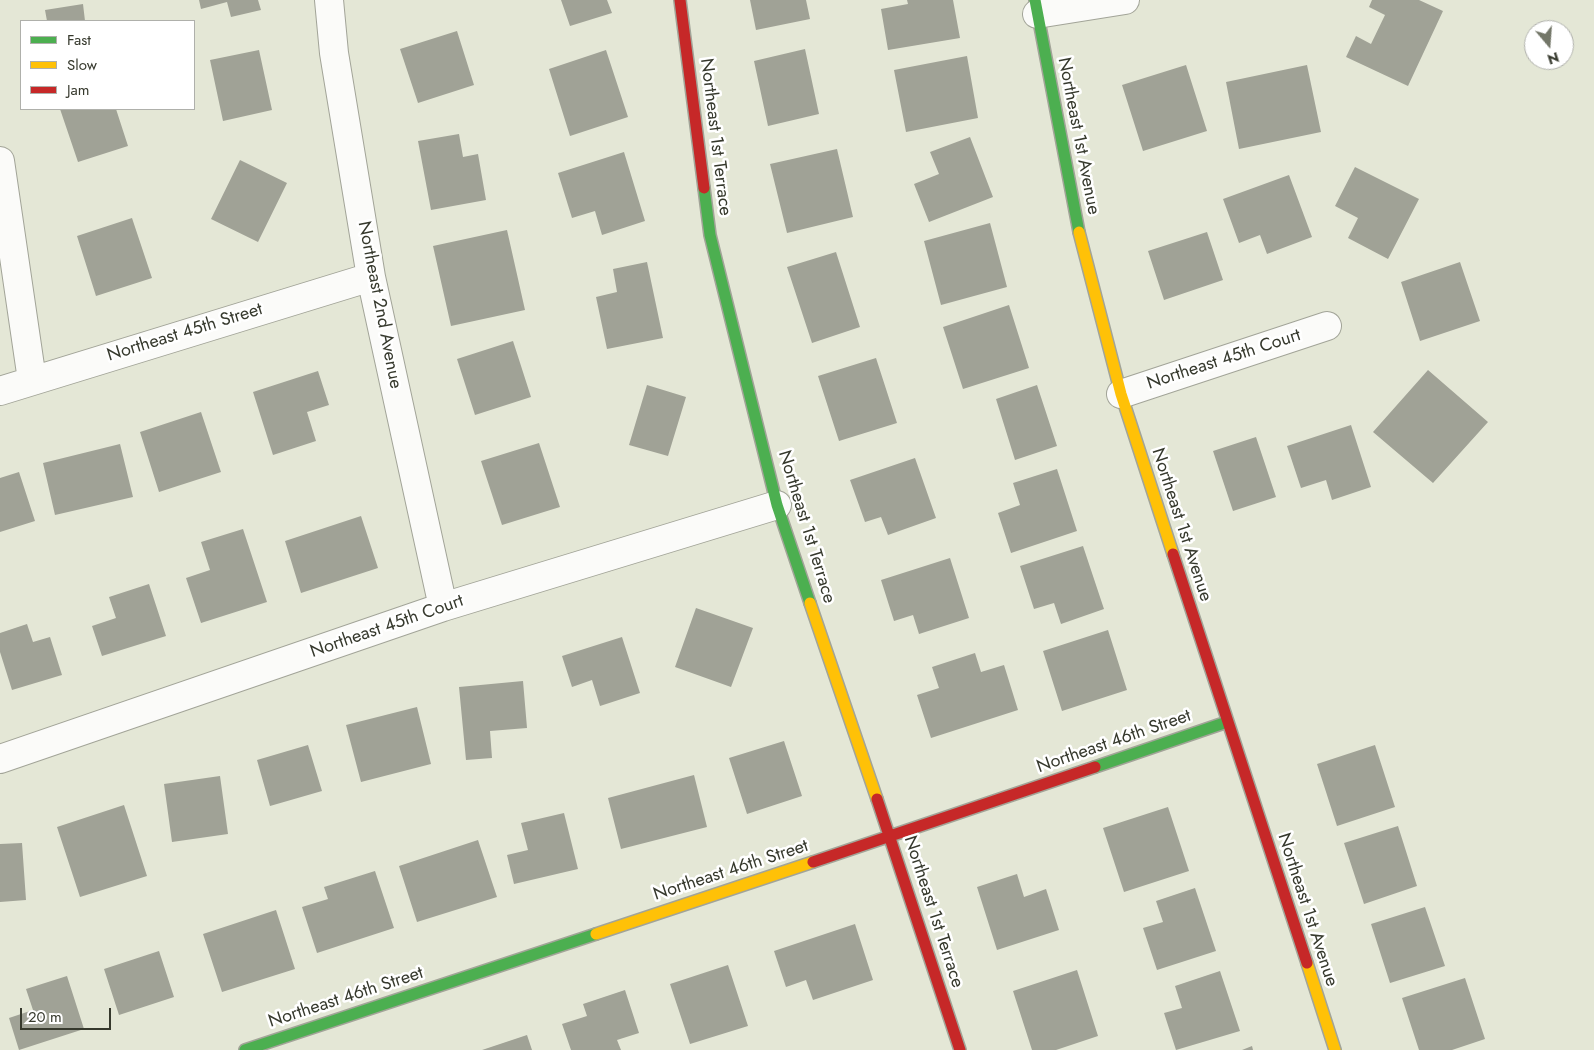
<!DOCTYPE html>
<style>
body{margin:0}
#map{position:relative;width:1594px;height:1050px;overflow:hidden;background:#e4e7d6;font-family:Jost,sans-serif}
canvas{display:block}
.legend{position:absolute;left:20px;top:20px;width:175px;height:90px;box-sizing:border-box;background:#fff;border:1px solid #afb0ab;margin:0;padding:6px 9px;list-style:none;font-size:15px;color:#36392d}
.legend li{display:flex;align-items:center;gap:10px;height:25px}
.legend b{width:25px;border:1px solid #afb0ab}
.north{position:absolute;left:1524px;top:20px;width:50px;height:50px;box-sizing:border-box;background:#fff;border:1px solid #afb0ab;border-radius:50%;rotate:162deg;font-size:14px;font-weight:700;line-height:20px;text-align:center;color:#36392d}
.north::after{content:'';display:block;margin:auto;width:18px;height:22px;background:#737668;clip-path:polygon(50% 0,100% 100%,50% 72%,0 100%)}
.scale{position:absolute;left:20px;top:1008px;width:91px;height:22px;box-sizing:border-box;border:2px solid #36392d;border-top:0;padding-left:6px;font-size:15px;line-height:18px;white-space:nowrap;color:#36392d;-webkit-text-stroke:4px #fff;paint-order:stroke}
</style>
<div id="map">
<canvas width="1594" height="1050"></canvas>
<ul class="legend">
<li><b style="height:6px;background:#4caf50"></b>Fast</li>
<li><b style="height:6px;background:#ffc107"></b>Slow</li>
<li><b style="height:6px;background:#c62828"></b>Jam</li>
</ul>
<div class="north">N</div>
<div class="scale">20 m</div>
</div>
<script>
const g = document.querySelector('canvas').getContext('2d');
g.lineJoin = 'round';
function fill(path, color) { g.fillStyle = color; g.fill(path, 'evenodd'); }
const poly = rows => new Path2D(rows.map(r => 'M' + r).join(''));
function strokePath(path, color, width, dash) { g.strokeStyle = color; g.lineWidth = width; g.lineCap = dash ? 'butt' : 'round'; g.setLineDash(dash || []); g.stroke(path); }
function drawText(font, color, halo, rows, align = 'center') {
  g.font = font + ' Jost,sans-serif'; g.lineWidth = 5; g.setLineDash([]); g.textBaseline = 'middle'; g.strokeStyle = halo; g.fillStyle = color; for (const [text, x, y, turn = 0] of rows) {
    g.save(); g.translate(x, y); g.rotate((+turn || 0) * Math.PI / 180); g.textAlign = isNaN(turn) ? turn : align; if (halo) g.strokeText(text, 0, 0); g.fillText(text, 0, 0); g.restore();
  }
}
const building = poly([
 [199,0,258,0,261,10,231,17,227,2,201,9],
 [561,0,607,0,612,13,570,26],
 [750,0,806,0,810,19,756,30],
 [907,0,953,0,960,38,888,50,881,9,908,4],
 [1372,0,1419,0,1443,11,1408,86,1346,57,1356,36,1371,44,1385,15,1369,7],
 [83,4,85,21,47,21,45,10],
 [457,31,474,85,418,103,400,49],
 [805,49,819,114,768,126,754,61],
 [259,50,272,110,223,121,210,60],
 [606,50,628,117,570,136,549,69],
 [967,56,978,118,906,132,894,70],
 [1186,65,1207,131,1143,151,1122,85],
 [1307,65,1321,132,1239,149,1226,82],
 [60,109,116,109,128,146,78,162],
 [459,134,463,157,478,154,486,200,431,210,418,141],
 [970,137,993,197,929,222,914,184,939,174,930,152],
 [837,149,853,217,787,233,770,164],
 [624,152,645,221,602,235,595,211,572,218,558,173],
 [240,160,287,183,258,242,211,219],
 [1355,167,1419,199,1388,259,1348,238,1358,218,1335,206],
 [1289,175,1312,237,1267,254,1260,235,1239,243,1223,199],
 [132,218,152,278,96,296,77,236],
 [990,223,1007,287,941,305,924,241],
 [507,230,525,310,451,326,433,246],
 [1207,232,1223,280,1164,300,1148,251],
 [836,252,860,327,812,343,787,267],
 [647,262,663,338,607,349,596,297,617,292,613,269],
 [1460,262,1480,321,1420,341,1401,282],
 [1009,305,1029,368,963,389,943,327],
 [513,341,531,397,475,415,457,359],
 [876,358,897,423,839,441,818,376],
 [1428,370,1488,422,1433,483,1373,432],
 [318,371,329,405,307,412,316,441,273,455,253,392],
 [647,385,686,397,668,456,629,445],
 [1037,385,1057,446,1015,460,996,399],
 [201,412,221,472,159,492,140,432],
 [1351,425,1371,487,1332,500,1326,480,1301,488,1287,446],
 [1256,437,1276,497,1233,511,1213,451],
 [539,443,560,507,502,525,481,461],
 [120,444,133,497,55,515,43,463],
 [915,458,936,518,888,535,881,517,865,522,850,480],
 [1057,469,1077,531,1011,553,998,513,1020,505,1013,483],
 [19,472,35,521,0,532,0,478],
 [361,516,378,568,301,593,285,541],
 [243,529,267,602,201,623,186,578,210,570,201,542],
 [1083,546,1104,609,1061,624,1054,603,1034,609,1020,566],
 [950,558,969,618,919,634,913,615,894,621,881,580],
 [149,584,166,636,102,656,92,626,116,618,109,597],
 [696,608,753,628,731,687,675,667],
 [27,624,33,642,50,637,62,675,12,690,0,652,0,633],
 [1108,630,1127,690,1062,711,1043,651],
 [622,637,640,693,600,706,592,680,572,687,562,656],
 [975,653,981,672,1004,665,1018,710,931,738,917,695,939,688,932,667],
 [523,681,527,728,490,731,492,758,466,760,459,687],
 [417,707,431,764,361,782,346,725],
 [784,741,802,796,747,814,729,758],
 [308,745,322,791,270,806,257,760],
 [1375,745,1395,807,1337,826,1317,764],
 [694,775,707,827,621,849,608,798],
 [220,776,228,834,172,842,164,784],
 [124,805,147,876,80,897,57,827],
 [1168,807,1189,871,1124,892,1103,828],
 [564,813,578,869,514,884,507,855,528,850,521,823],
 [1398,826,1417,886,1364,904,1344,843],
 [478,840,497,897,417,922,399,866],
 [22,843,26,900,0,902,0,844],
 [375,871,394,928,317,953,302,907,328,899,324,887],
 [1017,874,1024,897,1046,889,1059,930,997,950,977,887],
 [1195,888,1216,951,1157,970,1143,928,1163,922,1156,901],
 [1425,907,1445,966,1390,983,1371,924],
 [276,910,295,969,222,992,203,934],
 [855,924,873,980,813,1000,806,980,786,987,774,951],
 [159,951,174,997,119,1015,104,969],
 [728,965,748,1026,690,1044,670,984],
 [1077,970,1098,1036,1056,1050,1032,1050,1013,991],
 [1220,971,1240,1031,1176,1050,1164,1013,1182,1008,1175,986],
 [67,976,84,1029,19,1050,9,1018,33,1010,26,989],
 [1465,978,1485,1039,1452,1050,1419,1050,1402,998],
 [625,990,639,1033,617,1040,621,1050,571,1050,562,1024,587,1016,583,1004],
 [527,1035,532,1050,482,1050],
 [1252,1046,1253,1050,1242,1050]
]);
const street = poly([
 [329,0,334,53,371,277,443,607],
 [1037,14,1125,0],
 [0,161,32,380],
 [0,391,371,277],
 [1121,394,1327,326],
 [0,759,443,607,777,505]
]);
const fast = poly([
 [1035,0,1079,232],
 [704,188,710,235,777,505,810,603],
 [1095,767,1227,722],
 [245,1050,596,934]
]);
const slow = poly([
 [1079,232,1121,394,1173,554],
 [810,603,877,799],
 [596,934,813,862],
 [1307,963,1335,1050]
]);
const jam = poly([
 [680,0,704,188],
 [1173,554,1307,963],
 [877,799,960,1050],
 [813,862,1095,767]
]);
const streetNames = [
 ["Northeast 1st Avenue",1078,136,79],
 ["Northeast 1st Terrace",715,137,83],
 ["Northeast 2nd Avenue",379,305,79],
 ["Northeast 45th Street",185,333,-17],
 ["Northeast 45th Court",1224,360,-18],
 ["Northeast 1st Avenue",1181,525,72],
 ["Northeast 1st Terrace",806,527,73],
 ["Northeast 45th Court",387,627,-19],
 ["Northeast 46th Street",1114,742,-19],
 ["Northeast 46th Street",731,871,-18],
 ["Northeast 1st Avenue",1307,910,72],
 ["Northeast 1st Terrace",933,912,72],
 ["Northeast 46th Street",346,998,-18]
];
fill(building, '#a0a296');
strokePath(street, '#a2a498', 30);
strokePath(fast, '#a2a498', 14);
strokePath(slow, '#a2a498', 14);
strokePath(jam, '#a2a498', 14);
strokePath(street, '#fbfbf9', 28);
strokePath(fast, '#4caf50', 11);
strokePath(slow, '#ffc107', 11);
strokePath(jam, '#c62828', 11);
drawText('18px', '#36392d', '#fff', streetNames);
</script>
